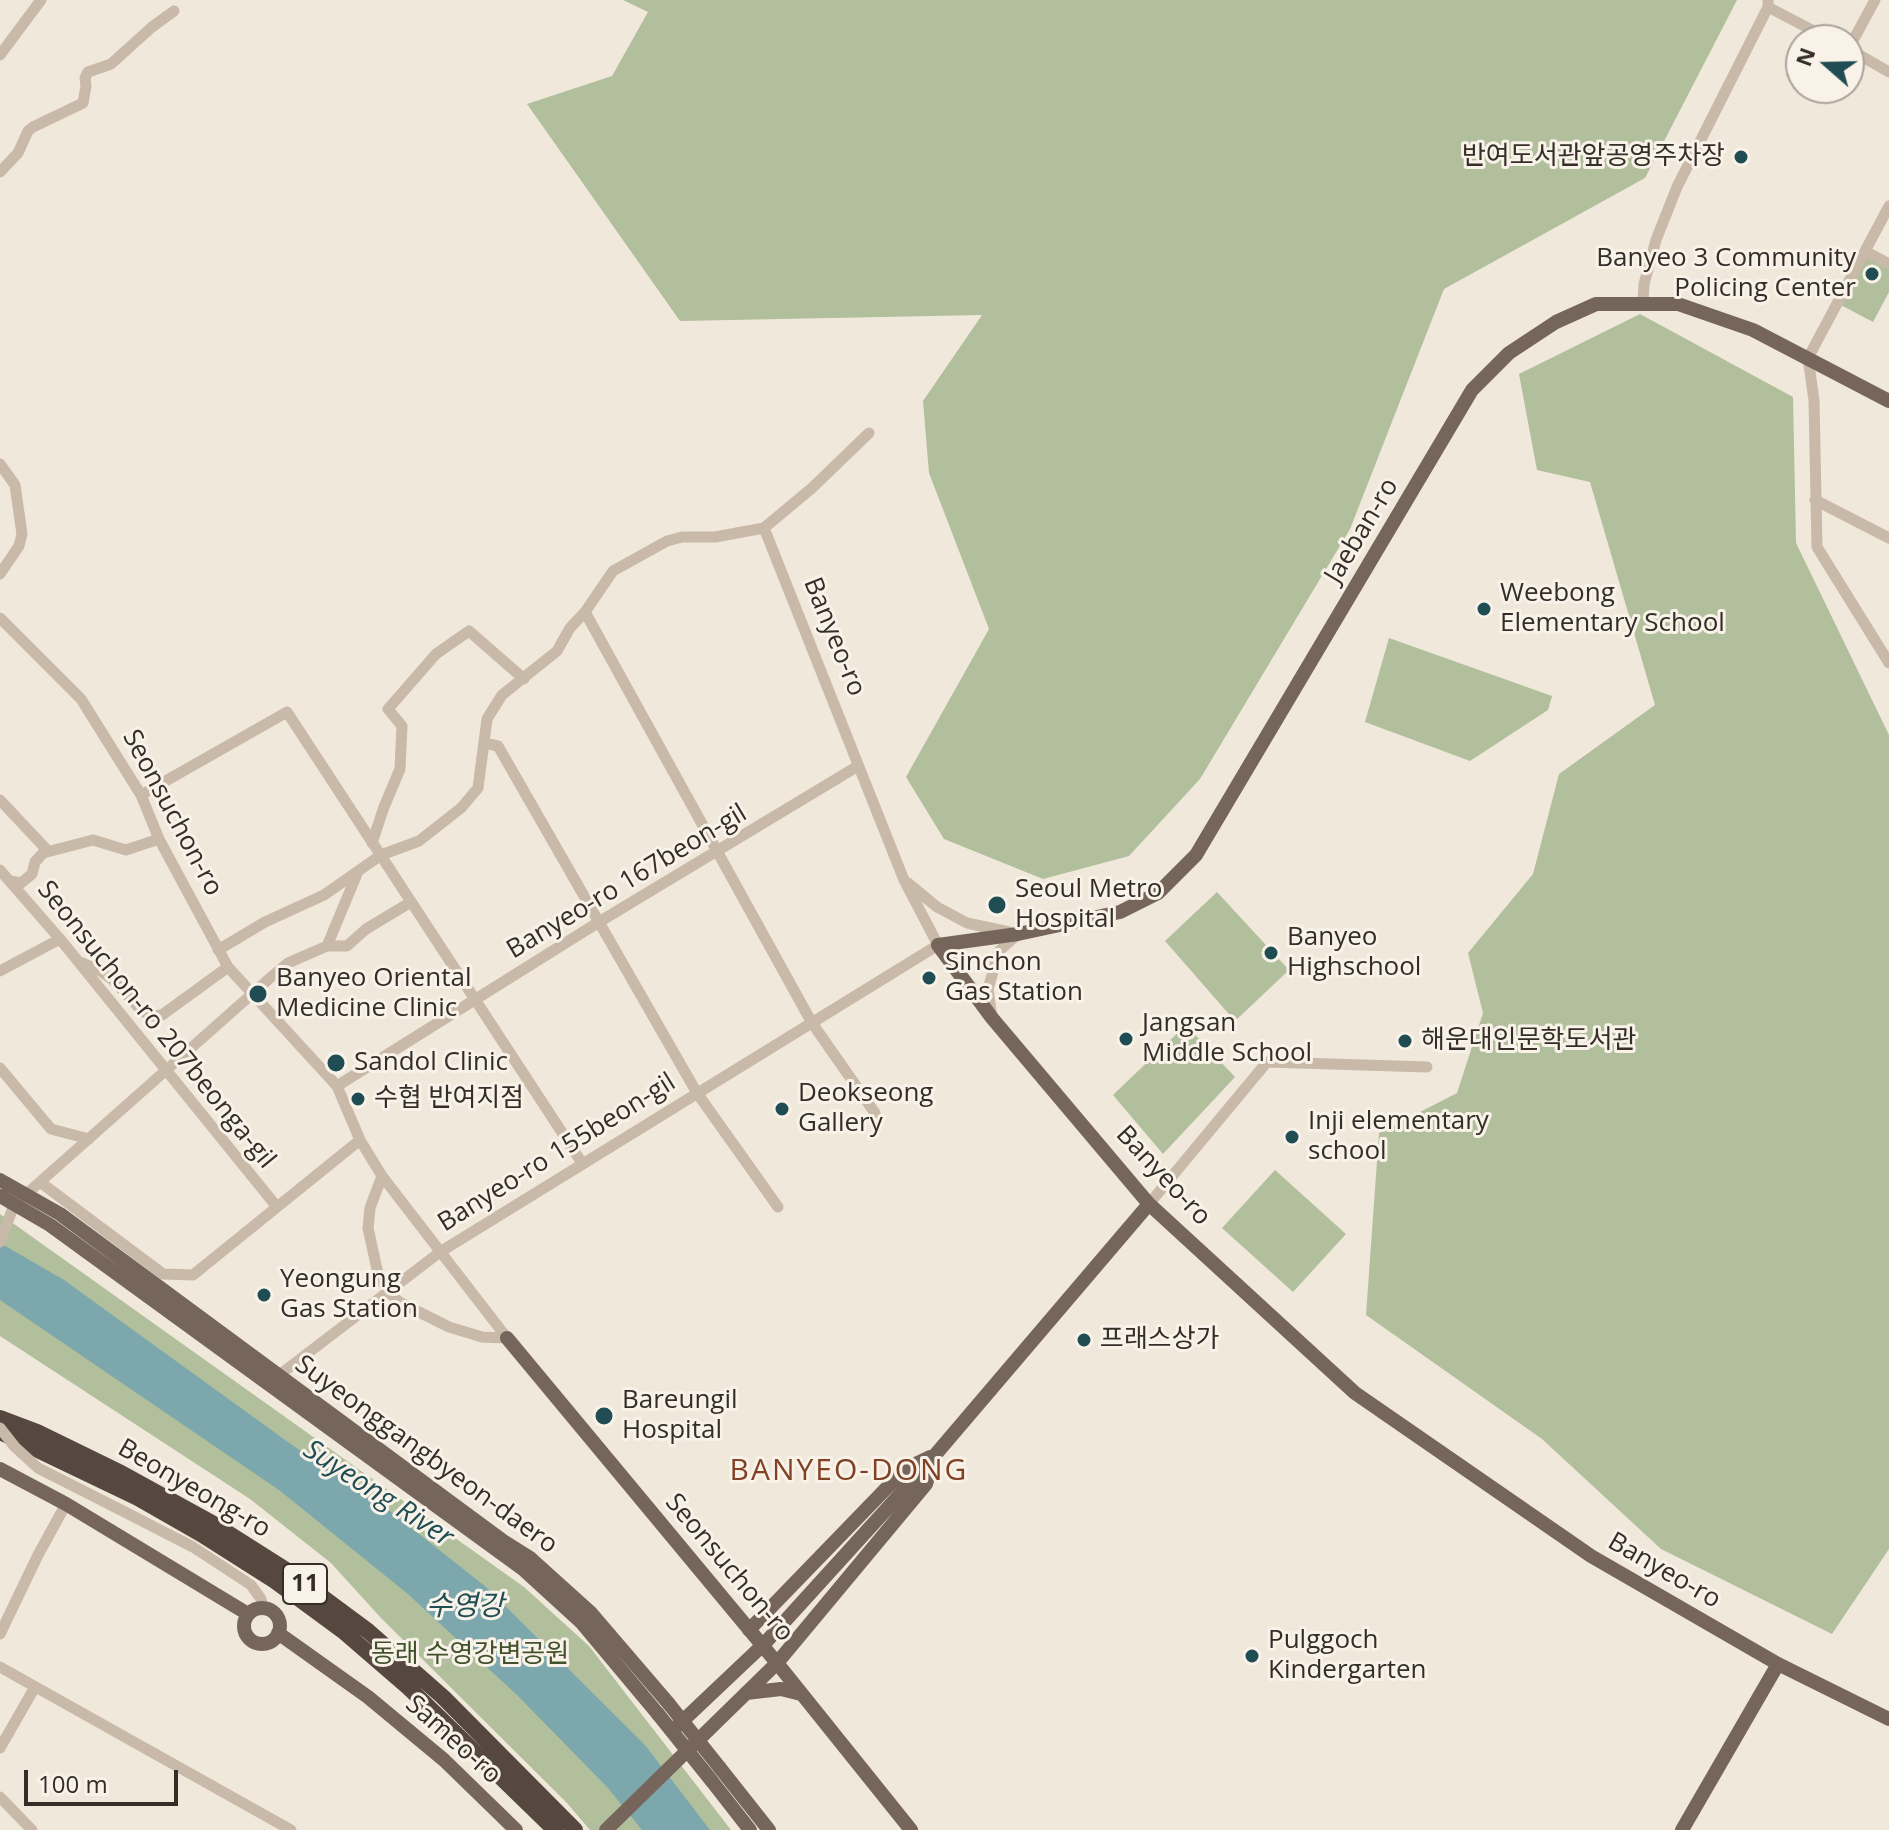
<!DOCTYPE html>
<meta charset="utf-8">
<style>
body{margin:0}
#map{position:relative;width:1889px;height:1830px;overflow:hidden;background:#f0e8db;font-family:"Open Sans",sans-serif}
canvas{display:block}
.north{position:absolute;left:1785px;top:24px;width:80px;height:80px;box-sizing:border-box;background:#f8f2e8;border:2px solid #aaa39b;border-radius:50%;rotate:290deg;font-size:22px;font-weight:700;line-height:32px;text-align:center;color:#352d28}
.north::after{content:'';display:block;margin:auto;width:28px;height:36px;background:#204d54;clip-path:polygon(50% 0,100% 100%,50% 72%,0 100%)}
.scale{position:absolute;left:24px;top:1770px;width:154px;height:36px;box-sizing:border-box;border:4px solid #352d28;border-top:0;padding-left:10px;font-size:24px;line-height:28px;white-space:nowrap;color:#352d28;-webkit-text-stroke:6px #f8f2e8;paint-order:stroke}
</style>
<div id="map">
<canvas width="1889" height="1830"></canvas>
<div class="north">N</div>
<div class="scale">100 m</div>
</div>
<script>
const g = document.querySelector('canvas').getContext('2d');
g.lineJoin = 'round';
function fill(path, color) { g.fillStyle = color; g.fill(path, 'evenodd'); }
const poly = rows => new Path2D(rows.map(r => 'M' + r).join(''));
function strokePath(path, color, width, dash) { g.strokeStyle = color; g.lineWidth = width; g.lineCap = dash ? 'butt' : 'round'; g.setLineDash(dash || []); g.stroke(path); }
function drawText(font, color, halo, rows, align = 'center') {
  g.font = font + ' "Open Sans","Noto Sans KR",sans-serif'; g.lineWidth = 6; g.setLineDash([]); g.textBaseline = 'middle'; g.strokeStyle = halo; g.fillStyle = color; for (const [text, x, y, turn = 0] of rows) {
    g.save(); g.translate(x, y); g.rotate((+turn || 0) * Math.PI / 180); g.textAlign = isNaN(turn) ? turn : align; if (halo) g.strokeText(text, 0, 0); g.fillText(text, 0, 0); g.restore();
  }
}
const green = poly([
 [623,0,1737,0,1645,178,1444,289,1350,529,1200,779,1129,856,1043,879,944,839,906,777,989,629,929,473,923,401,982,315,680,321,527,104,612,76,648,12],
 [1865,251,1889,264,1889,292,1873,322,1837,303],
 [1640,314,1793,397,1796,543,1889,735,1889,1549,1832,1634,1661,1549,1542,1439,1366,1315,1379,1133,1457,1093,1483,1013,1468,953,1533,874,1559,774,1655,705,1590,482,1537,470,1519,374],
 [1389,638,1552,696,1548,710,1470,761,1365,722],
 [1217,892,1289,970,1235,1021,1165,941],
 [1186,1025,1235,1077,1163,1154,1113,1095],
 [1275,1170,1346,1234,1293,1292,1222,1228],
 [0,1214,524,1587,589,1646,731,1830,590,1830,567,1803,381,1618,331,1563,250,1499,0,1336]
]);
const water = poly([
 [0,1243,64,1280,292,1445,386,1508,486,1587,645,1745,710,1830,642,1830,608,1788,518,1696,408,1594,279,1490,0,1300]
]);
const minor = poly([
 [1768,7,1831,40],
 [1849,48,1875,0],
 [1849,49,1889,72],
 [0,55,41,0],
 [0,172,18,153,28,131,33,127,83,103,86,86,85,78,88,72,111,64,152,27,174,11],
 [1889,206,1808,358,1814,400,1817,547,1889,663],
 [1865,251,1889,264],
 [1643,303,1644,284,1656,240,1677,187,1768,7,1768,0],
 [0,464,15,485,22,534,19,546,0,574],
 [1815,500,1889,538],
 [764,528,812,488,869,433],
 [585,612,812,1023,875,1113],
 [0,618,81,699,141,795,159,839,228,967,337,1086,360,1140,382,1176,507,1338],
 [484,743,498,746,697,1093,778,1207],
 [141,795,287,712,582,1163],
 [0,800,48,851],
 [372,843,384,807,400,769,402,726,388,709,436,654,469,631,524,679],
 [0,870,60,939,277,1207],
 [10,881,21,883,32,874,35,862,43,853,93,840,126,850,159,839],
 [908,883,937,907,967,923,1009,932],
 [327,946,357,874],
 [218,950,265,922,324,895,381,855,419,841,461,808,478,788,487,719,502,695,557,651,570,628,585,612,613,571,667,541,682,537,715,537,764,528],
 [80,962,99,970,113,980,142,1011,151,1016,162,1015,228,967],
 [0,971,60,939],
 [992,1018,988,989,999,951,1018,934],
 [0,1068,51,1129,89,1139],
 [337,1086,599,922,858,766],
 [382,1176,370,1208,368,1228,378,1274,387,1290,399,1302,449,1327,482,1337,507,1338],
 [40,1182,163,1274,193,1275,360,1140],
 [1149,1204,1267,1062,1427,1067],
 [0,1242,14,1205,270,978,288,963,327,946,347,946,366,929,411,902],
 [278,1376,440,1252,938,945,904,880,764,528],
 [115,1507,193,1547,251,1585,261,1599,263,1608],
 [0,1634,38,1555,66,1504],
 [0,1667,291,1830],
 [0,1748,35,1687],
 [0,1797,32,1830]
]);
const major = poly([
 [1889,401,1753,330,1678,304,1596,304,1556,322,1509,353,1472,390,1196,855,1158,893,1120,912,1018,934,938,945,992,1018,1149,1204,1355,1393,1591,1556,1778,1664,1889,1719],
 [0,1180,60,1214,503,1541,530,1558,591,1613,669,1704],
 [0,1196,50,1225,523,1569,581,1622,658,1714],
 [507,1338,777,1663,911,1830],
 [0,1469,66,1504,248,1614],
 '244 1626a18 18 0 1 1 36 0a18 18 0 1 1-36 0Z',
 [749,1630,905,1469,930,1457],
 [278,1633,368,1697,444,1760,516,1830],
 [765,1643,924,1468,1149,1204],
 [746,1693,781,1689,801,1694],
 [720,1768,769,1830],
 [711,1780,750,1830],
 [606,1830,777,1663,926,1484,933,1461],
 [1682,1830,1778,1664]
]);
const highway = poly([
 [0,1418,37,1432,121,1473,212,1523,283,1568,368,1631,443,1697,575,1830],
 [0,1432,138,1498,201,1534,275,1581,343,1631,409,1688,555,1830]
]);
const minorBridge = poly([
 [0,1428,15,1447,38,1468,115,1507]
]);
const majorBridge = poly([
 [669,1704,720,1768],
 [658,1714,711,1780],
 [672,1731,765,1643]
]);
const markers = [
 [1741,157,8,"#204d54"],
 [1872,274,8,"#204d54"],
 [1484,609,8,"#204d54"],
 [997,905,10,"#204d54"],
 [1271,953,8,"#204d54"],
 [929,978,8,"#204d54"],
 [258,994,10,"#204d54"],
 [1126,1039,8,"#204d54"],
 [1405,1041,8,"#204d54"],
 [336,1063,10,"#204d54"],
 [358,1099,8,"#204d54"],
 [782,1109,8,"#204d54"],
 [1292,1137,8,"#204d54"],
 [264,1295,8,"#204d54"],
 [1084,1340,8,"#204d54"],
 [604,1416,10,"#204d54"],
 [1252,1656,8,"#204d54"]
];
const shields = [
 [305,1584,44]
];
const shieldNames = [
 ["11",305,1584]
];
const poiNames = [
 ["반여도서관앞공영주차장",1725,157,"right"],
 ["Banyeo 3 Community",1856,259,"right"],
 ["Policing Center",1856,289,"right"],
 ["Weebong",1500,594],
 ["Elementary School",1500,624],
 ["Seoul Metro",1015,890],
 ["Hospital",1015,920],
 ["Banyeo",1287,938],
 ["Highschool",1287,968],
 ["Sinchon",945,963],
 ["Gas Station",945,993],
 ["Banyeo Oriental",276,979],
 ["Medicine Clinic",276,1009],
 ["Jangsan",1142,1024],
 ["Middle School",1142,1054],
 ["해운대인문학도서관",1421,1041],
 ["Sandol Clinic",354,1063],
 ["Deokseong",798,1094],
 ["Gallery",798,1124],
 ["수협 반여지점",374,1099],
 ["Inji elementary",1308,1122],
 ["school",1308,1152],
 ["Yeongung",280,1280],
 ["Gas Station",280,1310],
 ["프래스상가",1100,1340],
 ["Bareungil",622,1401],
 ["Hospital",622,1431],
 ["Pulggoch",1268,1641],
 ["Kindergarten",1268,1671]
];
const streetNames = [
 ["Jaeban-ro",1362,531,-59],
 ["Banyeo-ro",834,637,68],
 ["Seonsuchon-ro",172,813,62],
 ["Banyeo-ro 167beon-gil",627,882,-31],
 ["Seonsuchon-ro 207beonga-gil",156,1025,51],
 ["Banyeo-ro 155beon-gil",557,1153,-32],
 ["Banyeo-ro",1163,1176,47],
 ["Suyeonggangbyeon-daero",426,1455,36],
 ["Beonyeong-ro",194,1489,30],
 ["Seonsuchon-ro",729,1568,50],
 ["Banyeo-ro",1664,1571,30],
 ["Sameo-ro",453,1740,42]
];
const parkNames = [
 ["동래 수영강변공원",470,1655]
];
const waterNames = [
 ["Suyeong River",378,1494,33],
 ["수영강",465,1607]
];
const quarterNames = [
 ["BANYEO-DONG",849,1471]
];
fill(green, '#b1bf9c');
fill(water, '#7ca7ac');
strokePath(minor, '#c8b9a8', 11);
strokePath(major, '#76655a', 14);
strokePath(highway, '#56483f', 16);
strokePath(minorBridge, '#c8b9a8', 11);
strokePath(majorBridge, '#76655a', 14);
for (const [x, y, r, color] of markers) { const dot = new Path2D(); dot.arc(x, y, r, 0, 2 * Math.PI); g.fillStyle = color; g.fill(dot); strokePath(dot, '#f8f2e8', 3); }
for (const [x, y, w] of shields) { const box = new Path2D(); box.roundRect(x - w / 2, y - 20, w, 40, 6); g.fillStyle = '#f8f2e8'; g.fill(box); strokePath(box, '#352d28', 2); }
drawText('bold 24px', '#352d28', null, shieldNames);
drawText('26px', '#352d28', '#f8f2e8', poiNames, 'left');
drawText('26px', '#352d28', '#f8f2e8', streetNames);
drawText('26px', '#42522d', '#f8f2e8', parkNames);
drawText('italic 28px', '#204d54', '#f8f2e8', waterNames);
g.letterSpacing = '2px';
drawText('30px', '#804125', '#f8f2e8', quarterNames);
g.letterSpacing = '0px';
</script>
